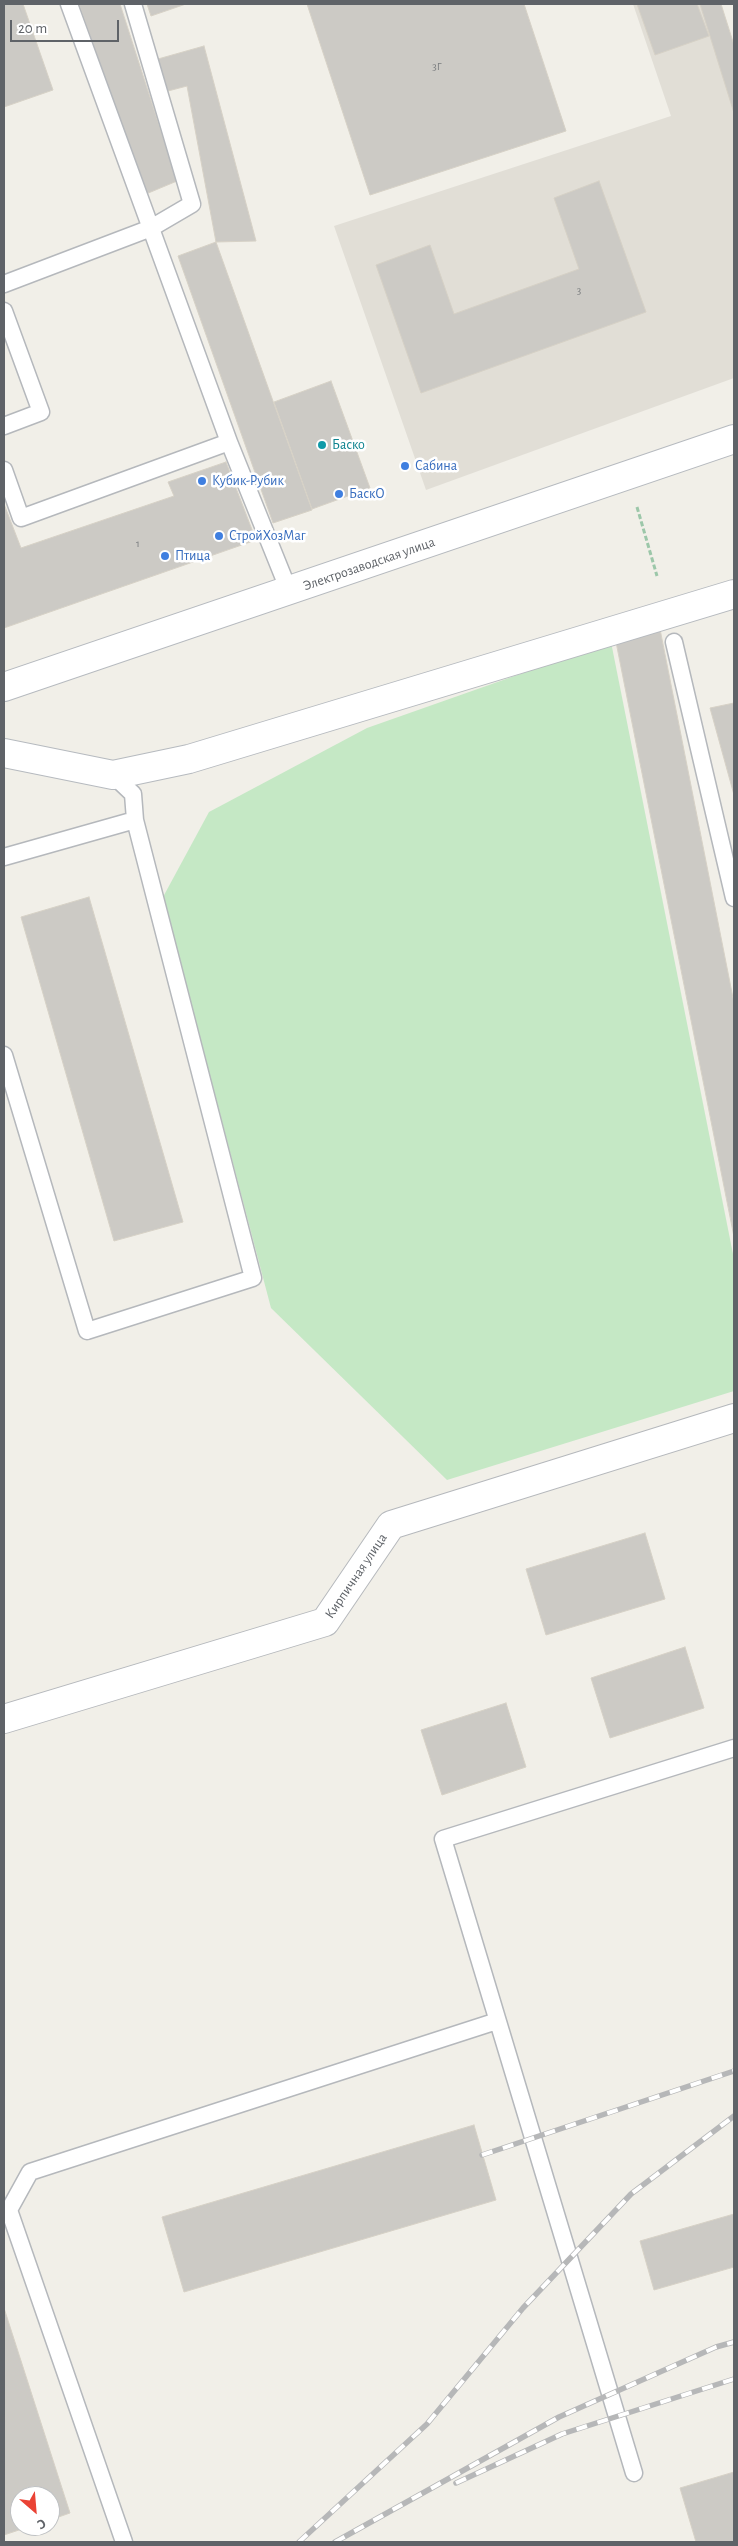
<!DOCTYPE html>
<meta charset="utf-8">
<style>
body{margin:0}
#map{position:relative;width:738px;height:2546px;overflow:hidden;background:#f1efe8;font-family:"Alegreya Sans",sans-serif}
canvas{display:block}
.frame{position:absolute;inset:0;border:5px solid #5f6368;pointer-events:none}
.north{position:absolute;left:10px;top:2486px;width:50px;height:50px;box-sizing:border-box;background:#fff;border:1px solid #bfc1c3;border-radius:50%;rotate:153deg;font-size:14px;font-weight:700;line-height:20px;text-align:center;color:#5f6368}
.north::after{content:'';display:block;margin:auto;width:18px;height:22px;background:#ea4335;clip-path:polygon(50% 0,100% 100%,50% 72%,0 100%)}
.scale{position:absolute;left:10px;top:20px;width:109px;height:22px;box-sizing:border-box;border:2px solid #5f6368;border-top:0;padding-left:6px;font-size:15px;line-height:18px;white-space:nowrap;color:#5f6368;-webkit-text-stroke:4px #fff;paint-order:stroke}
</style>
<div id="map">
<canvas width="738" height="2546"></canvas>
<div class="frame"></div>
<div class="north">С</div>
<div class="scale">20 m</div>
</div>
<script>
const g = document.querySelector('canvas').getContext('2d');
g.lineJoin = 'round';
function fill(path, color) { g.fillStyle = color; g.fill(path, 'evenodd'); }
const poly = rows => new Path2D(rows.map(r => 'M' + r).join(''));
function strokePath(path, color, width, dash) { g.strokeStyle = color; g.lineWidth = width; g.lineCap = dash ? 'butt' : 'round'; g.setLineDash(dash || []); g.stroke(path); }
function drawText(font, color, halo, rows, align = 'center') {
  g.font = font + ' "Alegreya Sans",sans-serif'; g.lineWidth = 5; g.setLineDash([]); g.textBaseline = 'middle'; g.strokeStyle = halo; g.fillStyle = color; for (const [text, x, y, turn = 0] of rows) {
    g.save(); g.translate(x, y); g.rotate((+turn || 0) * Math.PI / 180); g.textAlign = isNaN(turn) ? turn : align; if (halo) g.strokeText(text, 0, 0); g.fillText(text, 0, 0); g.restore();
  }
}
const education = poly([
 [633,4,704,4,734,92,734,378,426,490,334,226,671,116]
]);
const green = poly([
 [611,642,734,1259,734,1391,447,1480,271,1308,163,897,209,812,367,728]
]);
const building = poly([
 [4,4,23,4,53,90,4,107,4,4],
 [79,4,120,4,177,181,146,194,79,4],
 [147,4,186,4,151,16,147,4],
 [307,4,524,4,566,131,370,195,307,4],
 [637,4,697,4,709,36,655,55,637,4],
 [700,4,721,4,734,45,734,113,700,4],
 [204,46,256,241,216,242,187,86,168,91,158,59,204,46],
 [599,181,646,312,421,393,376,265,430,245,454,314,579,269,554,198,599,181],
 [216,242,312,510,273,523,178,256,216,242],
 [331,381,370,488,312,509,274,402,331,381],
 [226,462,256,540,4,628,4,504,21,548,174,496,168,482,226,462],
 [660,629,734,1003,734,1237,616,642,660,629],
 [734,703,734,795,710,708,734,703],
 [89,897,183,1222,114,1241,21,917,89,897],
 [645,1533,665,1599,546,1635,526,1569,645,1533],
 [685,1647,704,1708,610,1738,591,1678,685,1647],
 [506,1703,526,1767,442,1795,421,1730,506,1703],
 [474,2125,496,2200,184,2292,162,2217,474,2125],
 [734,2214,734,2267,654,2290,640,2241,734,2214],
 [4,2308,70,2513,50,2520,50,2496,20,2496,20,2526,31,2526,4,2535,4,2308],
 [734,2472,734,2542,696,2542,680,2488,734,2472]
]);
const path = poly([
 [637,507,657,576]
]);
const lane = poly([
 [69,4,229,442,289,591],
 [4,284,151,228,192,204,133,4],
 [4,311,41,412,4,426],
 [4,470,21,518,229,442],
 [674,642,734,898],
 [4,857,135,820,133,794,113,775],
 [4,1055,87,1331,253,1278,135,820],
 [634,2473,443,1839,734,1748],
 [124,2542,9,2210,30,2172,497,2021]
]);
const street = poly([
 [4,1719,325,1622,391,1525,734,1418]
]);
const secondary = poly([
 [4,687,734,439],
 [4,753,113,775,189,759,734,594]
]);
const rail = poly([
 [482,2155,734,2071],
 [456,2483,562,2434,734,2379],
 [299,2542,427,2424,523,2308,631,2194,734,2116],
 [335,2542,559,2417,716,2347,734,2342]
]);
const markers = [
 [322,445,5,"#0f9aa8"],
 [405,466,5,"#3f7fe0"],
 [202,481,5,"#3f7fe0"],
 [339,494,5,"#3f7fe0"],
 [219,536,5,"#3f7fe0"],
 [165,556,5,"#3f7fe0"]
];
const numberNames = [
 ["3Г",437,67],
 ["3",579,291],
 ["1",138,544]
];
const cultureNames = [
 ["Баско",332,445]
];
const shopNames = [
 ["Сабина",415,466],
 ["Кубик-Рубик",212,481],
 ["БаскО",349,494],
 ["СтройХозМаг",229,536],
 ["Птица",175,556]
];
const streetNames = [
 ["Электрозаводская улица",369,564,-19],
 ["Кирпичная улица",356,1576,-56]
];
fill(education, '#e1ded6');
fill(green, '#c5e8c5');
fill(building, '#cccac5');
strokePath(building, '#d6d1c6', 1);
strokePath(lane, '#b5b8bc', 19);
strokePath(street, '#b5b8bc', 30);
strokePath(secondary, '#b6babf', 30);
strokePath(path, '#9cc7a9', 3, [5, 2.5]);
strokePath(lane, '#fff', 16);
strokePath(street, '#fff', 28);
strokePath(secondary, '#fff', 28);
strokePath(rail, '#b6b7b8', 5.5);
strokePath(rail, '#fff', 4, [11]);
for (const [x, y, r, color] of markers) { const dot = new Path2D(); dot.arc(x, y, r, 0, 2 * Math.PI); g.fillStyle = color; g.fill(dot); strokePath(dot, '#fff', 2); }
drawText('11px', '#7a7d7f', null, numberNames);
drawText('14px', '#0d838f', '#fff', cultureNames, 'left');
drawText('14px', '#366cbe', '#fff', shopNames, 'left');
drawText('14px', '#5f6368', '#fff', streetNames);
</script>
